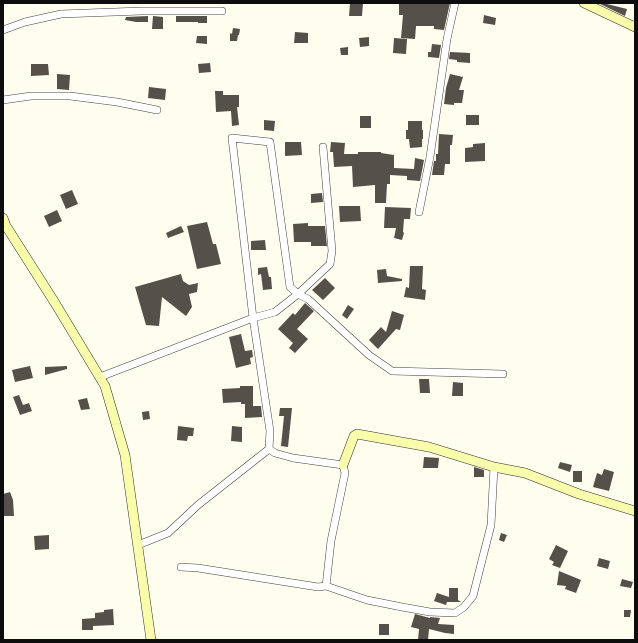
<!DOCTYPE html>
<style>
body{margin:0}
#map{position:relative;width:638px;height:643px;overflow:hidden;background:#fefdee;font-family:"Crimson Pro",serif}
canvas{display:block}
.frame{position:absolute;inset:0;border:4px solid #0d0d0d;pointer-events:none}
</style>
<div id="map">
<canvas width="638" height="643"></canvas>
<div class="frame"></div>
</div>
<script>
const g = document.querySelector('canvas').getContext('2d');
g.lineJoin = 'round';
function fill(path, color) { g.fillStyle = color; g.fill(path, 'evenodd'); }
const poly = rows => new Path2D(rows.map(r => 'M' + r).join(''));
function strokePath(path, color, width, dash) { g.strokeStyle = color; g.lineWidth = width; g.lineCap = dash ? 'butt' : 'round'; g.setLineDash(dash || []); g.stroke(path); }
const building = poly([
 [350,3,363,3,362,16,349,16],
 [399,3,450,3,444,30,434,29,434,26,416,26,415,39,401,38,403,15,399,15],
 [598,3,603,3,627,9,625,16],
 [484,15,496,18,495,25,483,23],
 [148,16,148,22,136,22,125,20,126,17],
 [153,16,163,17,163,29,152,29],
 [176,16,207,16,207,23,198,23,198,22,176,22],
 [233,28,240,29,239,35,238,35,237,41,230,41,230,33,232,34],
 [295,32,308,33,308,43,294,43],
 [197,36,207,36,207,44,196,43],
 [369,37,369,46,360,47,359,38],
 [394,38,407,39,406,54,393,53],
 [432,44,441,45,439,58,428,57,428,52,431,52],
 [348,47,348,55,341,55,340,48],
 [450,52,470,53,470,63,457,62,457,60,449,59],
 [210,63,211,72,199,73,198,64],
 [31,64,48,64,49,75,31,76],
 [57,74,70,75,69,90,57,89],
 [450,74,463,77,459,90,464,90,462,103,454,103,454,105,444,104,446,88],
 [149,87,166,89,165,100,148,98],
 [215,91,223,91,223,95,239,95,239,107,237,107,239,125,232,126,231,111,216,112],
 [466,115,479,115,479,125,466,125],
 [360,116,371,116,371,128,360,128],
 [264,120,275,121,274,131,264,130],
 [408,121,422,121,422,130,423,130,423,139,422,139,422,147,410,148,409,139,406,139,406,130,408,130],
 [439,134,453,135,452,145,450,145,450,164,445,164,444,175,432,175,434,161,436,161,436,154,438,154],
 [285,142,301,142,302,155,285,156],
 [331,142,345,143,344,154,358,154,358,152,381,152,381,153,394,155,394,168,414,169,415,158,424,160,420,181,407,180,407,176,390,175,390,184,387,184,386,203,375,203,375,185,353,187,352,166,334,167,333,152,330,152],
 [485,143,485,161,465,162,465,148,473,147,473,144],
 [72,190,78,204,66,209,60,195],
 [322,193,323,202,311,203,311,194],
 [339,206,360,206,361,221,340,222],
 [385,207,411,208,410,219,404,219,403,232,404,233,402,240,394,238,396,228,384,228],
 [57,210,62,221,49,227,44,216],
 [207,222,213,244,216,244,221,264,197,269,187,226],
 [308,223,308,226,325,226,327,246,311,246,311,242,294,242,293,224],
 [181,226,184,232,168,238,166,233],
 [265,240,266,250,251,250,251,241],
 [410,266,423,266,422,289,426,290,425,300,404,297,406,287,409,288],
 [267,267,269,277,271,277,272,289,263,290,261,274,258,275,258,268],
 [386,269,387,276,402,279,402,281,378,283,377,270],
 [181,274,183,281,189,285,198,283,197,292,189,294,192,307,186,316,162,297,159,326,146,325,135,287],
 [325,278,335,288,323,300,312,290],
 [305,303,314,311,297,329,308,339,295,353,289,348,293,343,278,329,293,313,295,315],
 [348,305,354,309,347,319,342,315],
 [392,311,404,315,400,330,396,329,378,349,369,340,381,327,386,332],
 [241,334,245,351,252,350,253,357,250,358,251,364,236,368,229,337],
 [30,366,33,378,15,382,12,370],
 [67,366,67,369,45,375,45,367],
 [419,379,429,379,430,393,420,393],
 [453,382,463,383,463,396,452,396],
 [240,386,253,386,253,406,261,406,262,417,245,418,245,404,241,404,241,402,223,403,222,389,240,388],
 [19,395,23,405,29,403,32,411,20,415,13,397],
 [87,398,90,409,81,410,78,400],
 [280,408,292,408,288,447,281,446,284,416,279,416],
 [149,411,150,419,143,420,142,412],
 [178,426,194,428,193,436,188,436,187,441,177,440],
 [232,426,242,427,242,442,231,441],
 [424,457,439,458,438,468,423,468],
 [560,462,572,465,570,472,558,468],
 [474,467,484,470,484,477,474,477],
 [604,469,614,472,609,491,593,487,597,473,602,475],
 [573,471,582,471,582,482,573,482],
 [10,492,13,500,14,516,3,516,3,494],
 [501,533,507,535,504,542,499,540],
 [49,535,49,549,35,550,34,536],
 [556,545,568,551,560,568,552,565,554,562,549,559],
 [599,558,610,561,608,569,597,566],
 [559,571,581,580,576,593,565,589,566,586,557,585],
 [622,579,633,582,631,588,620,586],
 [449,588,458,588,458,600,461,602,447,602,446,605,434,601,437,593,449,597],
 [113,609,114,625,93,626,93,630,82,630,82,619,95,618,95,613,104,612,104,610],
 [624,610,631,610,630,617,624,617],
 [415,614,430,618,430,617,440,618,438,624,454,625,454,634,445,633,429,629,428,640,418,640,419,629,411,627],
 [379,624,389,624,389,635,379,635]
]);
const street = poly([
 [3,30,25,22,61,14,141,11,222,11],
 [3,100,31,96,70,96,117,102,157,110],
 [419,212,430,157,447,39,455,3],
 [100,377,253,318,275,312,298,294,330,264,332,251,323,147],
 [269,449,275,453,293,458,343,465,345,473,331,541,326,586],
 [138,545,168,533,198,505,269,449,270,431,253,318,232,138,270,142,290,287,298,294,308,299,369,355,392,371,503,374],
 [181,567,198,568,318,587,326,586,367,600,402,607,430,612,455,613,464,607,473,596,475,588,491,525,494,467]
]);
const secondary = poly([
 [584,3,635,27],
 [3,218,6,226,55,303,105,386,125,455,151,640],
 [343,465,354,436,357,434,429,447,494,467,525,473,579,494,635,511]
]);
fill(building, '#55504a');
strokePath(street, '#404040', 8);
strokePath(secondary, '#2f2f2f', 10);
strokePath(street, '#fff', 7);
strokePath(secondary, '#f9fcab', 9);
</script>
